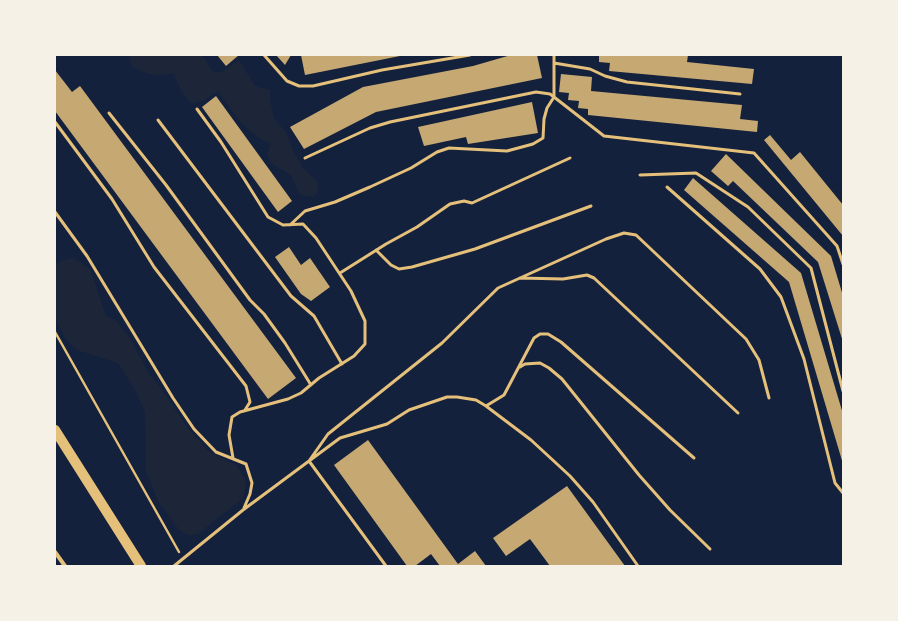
<!DOCTYPE html>
<style>
body{margin:0}
#map{position:relative;width:898px;height:621px;overflow:hidden;background:#14213d;font-family:Lora,serif}
canvas{display:block}
.frame{position:absolute;inset:0;border:56px solid #f6f1e7;pointer-events:none}
</style>
<div id="map">
<canvas width="898" height="621"></canvas>
<div class="frame"></div>
</div>
<script>
const g = document.querySelector('canvas').getContext('2d');
g.lineJoin = 'round';
function fill(path, color) { g.fillStyle = color; g.fill(path, 'evenodd'); }
const poly = rows => new Path2D(rows.map(r => 'M' + r).join(''));
function strokePath(path, color, width, dash) { g.strokeStyle = color; g.lineWidth = width; g.lineCap = dash ? 'butt' : 'round'; g.setLineDash(dash || []); g.stroke(path); }
const green = poly([
 [129,55,202,55,214,73,223,71,239,60,255,86,270,90,270,101,274,118,286,132,293,151,304,169,317,181,318,192,313,197,300,195,291,175,271,163,267,155,271,143,260,139,240,122,218,91,205,100,192,104,183,94,173,73,166,75,149,74,132,67],
 [74,258,90,269,106,316,115,320,129,337,150,375,168,398,187,427,208,451,237,466,245,479,246,485,243,498,198,534,188,535,179,530,158,501,146,471,145,412,134,388,118,363,77,350,65,338,55,317,55,267,60,261]
]);
const building = poly([
 [217,55,239,55,226,66],
 [276,55,291,55,285,65],
 [301,55,400,55,400,56,305,75],
 [511,55,537,55,542,78,376,112,304,149,290,127,363,87,473,66],
 [599,55,688,55,687,62,754,69,752,84,609,71,610,63,599,62],
 [55,70,72,92,80,86,296,378,268,399,55,111],
 [561,74,592,77,591,91,742,105,740,119,758,121,757,132,588,115,588,109,578,108,579,101,568,100,569,93,559,92],
 [216,96,292,201,278,212,202,107],
 [532,102,538,133,468,144,466,137,424,146,418,127],
 [770,135,791,160,800,152,843,205,843,236,764,140],
 [726,154,831,256,843,296,843,342,818,262,733,181,728,186,711,171],
 [693,178,801,273,843,414,843,464,789,282,684,190],
 [289,247,301,265,310,258,330,287,311,301,301,294,275,257],
 [368,440,458,564,475,551,486,566,440,566,431,554,415,566,407,566,334,465],
 [567,486,625,566,550,566,530,539,506,556,493,538]
]);
const path = poly([
 [55,332,179,552]
]);
const service = poly([
 [264,55,287,81,299,86,313,86,382,70,470,55],
 [554,55,554,97,604,136,754,153,837,246,843,264],
 [554,63,590,69,605,76,627,82,740,94],
 [197,109,221,142,268,217,283,225,303,224,316,238,351,291,365,321,365,344,354,356,319,378,301,393,288,399,240,412,232,417,229,435,233,458],
 [109,113,166,185,250,300,264,314,285,343,311,385],
 [158,120,291,296,314,316,342,364],
 [55,122,112,199,154,267,246,386,250,402,245,410],
 [640,175,696,173,748,207,811,268,843,391],
 [667,187,760,269,781,297,804,359,835,483,843,493],
 [55,212,87,256,173,398,194,429,216,452,246,464,252,483,250,494,244,508],
 [290,225,305,211,335,202,370,187,411,168,437,152,449,148,507,151,533,144,543,138,544,119,547,108,554,97,550,94,536,92,390,122,370,128,305,158],
 [376,250,391,265,399,269,412,267,475,249,591,206],
 [340,273,386,244,417,227,450,204,464,201,472,203,570,158],
 [520,278,563,279,587,275,594,278,738,413],
 [520,367,525,364,540,363,549,368,562,379,639,475,670,510,710,549],
 [486,406,504,395,534,338,540,334,548,334,561,342,694,458],
 [309,461,328,434,442,343,498,288,606,239,624,233,636,235,746,339,759,360,769,398],
 [309,461,386,566],
 [174,566,243,510,340,438,387,424,409,410,447,397,457,397,476,400,486,406,531,440,570,476,593,502,638,566]
]);
const minor = poly([
 [55,552,65,566]
]);
const primary = poly([
 [55,430,141,566]
]);
fill(green, '#1d2539');
fill(building, '#c6a872');
strokePath(path, '#e5c07b', 2.5);
strokePath(service, '#e5c07b', 3);
strokePath(minor, '#e5c07b', 4);
strokePath(primary, '#e5c07b', 10);
</script>
